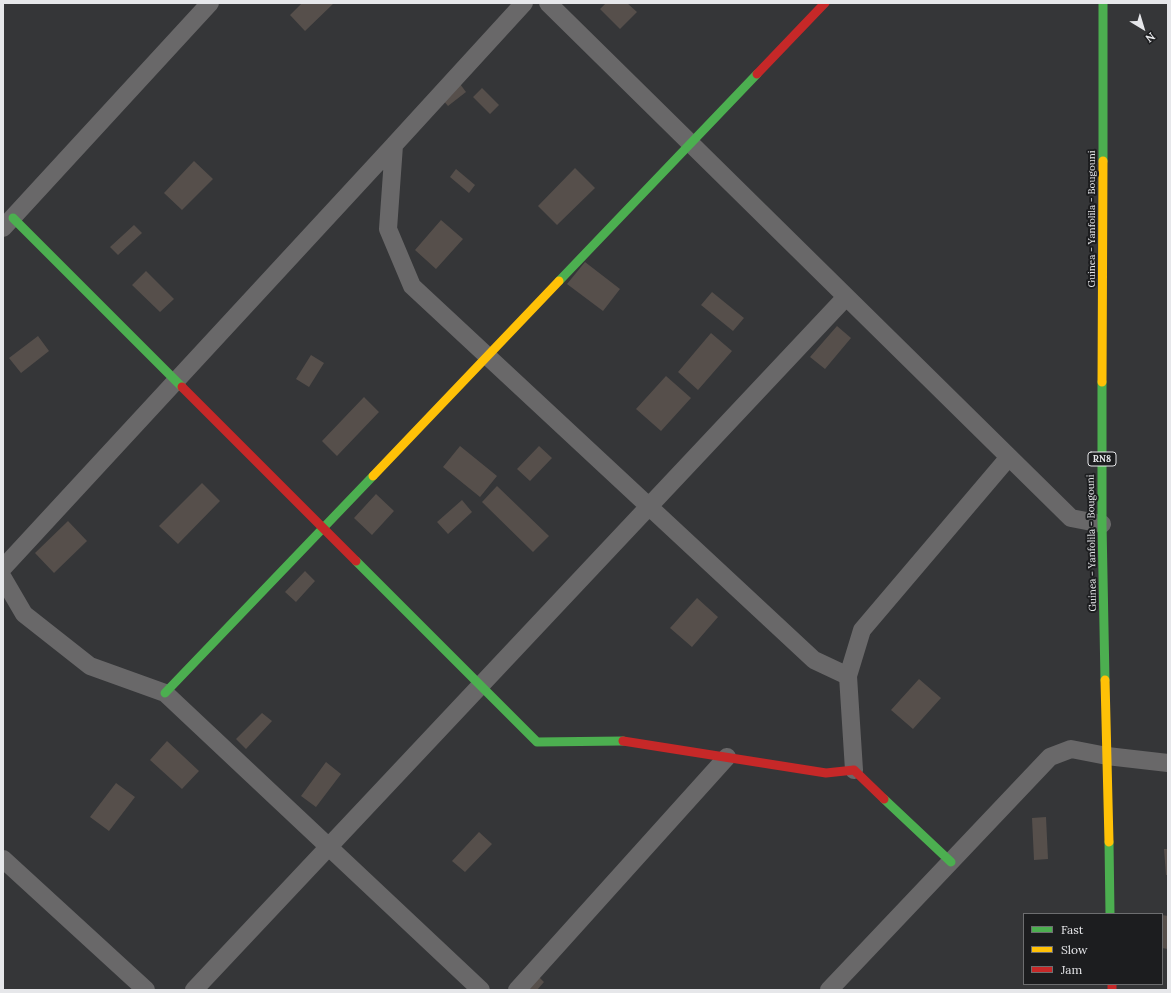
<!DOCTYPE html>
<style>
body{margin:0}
#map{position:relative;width:1171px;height:993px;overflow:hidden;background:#353638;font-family:Lora,serif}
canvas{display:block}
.frame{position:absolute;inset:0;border:4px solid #e6e7ea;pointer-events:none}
.legend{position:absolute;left:1023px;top:913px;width:140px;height:72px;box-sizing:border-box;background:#1c1d1f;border:1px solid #6d6e70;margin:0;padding:5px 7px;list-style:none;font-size:12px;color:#e6e7ea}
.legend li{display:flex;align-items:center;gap:8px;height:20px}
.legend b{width:20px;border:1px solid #6d6e70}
.north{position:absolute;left:1123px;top:8px;width:40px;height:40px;-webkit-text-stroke:3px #1c1d1f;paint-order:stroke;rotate:142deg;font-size:11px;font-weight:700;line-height:16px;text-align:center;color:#e6e7ea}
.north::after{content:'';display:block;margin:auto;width:14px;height:18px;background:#e6e7ea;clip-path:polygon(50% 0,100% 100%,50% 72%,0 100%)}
</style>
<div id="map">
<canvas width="1171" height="993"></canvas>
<div class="frame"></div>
<ul class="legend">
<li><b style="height:5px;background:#4caf50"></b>Fast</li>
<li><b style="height:5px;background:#ffc107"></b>Slow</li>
<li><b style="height:5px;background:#c62828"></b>Jam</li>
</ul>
<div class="north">N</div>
</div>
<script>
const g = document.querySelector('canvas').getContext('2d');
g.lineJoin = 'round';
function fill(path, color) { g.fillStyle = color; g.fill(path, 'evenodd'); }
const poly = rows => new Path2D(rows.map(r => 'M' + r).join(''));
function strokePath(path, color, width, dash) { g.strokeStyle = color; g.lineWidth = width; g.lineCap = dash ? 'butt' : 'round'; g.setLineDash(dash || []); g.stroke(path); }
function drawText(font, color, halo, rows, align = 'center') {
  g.font = font + ' Lora,serif'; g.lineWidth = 4; g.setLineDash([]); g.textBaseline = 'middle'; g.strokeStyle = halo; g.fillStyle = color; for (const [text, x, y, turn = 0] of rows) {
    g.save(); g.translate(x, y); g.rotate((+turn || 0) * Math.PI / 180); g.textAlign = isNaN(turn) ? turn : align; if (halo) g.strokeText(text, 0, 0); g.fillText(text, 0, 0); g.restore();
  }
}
const building = poly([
 [302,3,334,3,305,31,290,15],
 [606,3,627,3,637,12,620,29,600,9],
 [460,84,466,92,448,106,442,99],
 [482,88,499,105,490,114,473,97],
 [194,161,213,179,182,210,164,193],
 [575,168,595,188,557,225,538,206],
 [456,169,475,185,469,193,450,177],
 [441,220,463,239,436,269,415,250],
 [134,225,142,233,118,255,110,247],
 [585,262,620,289,603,311,567,284],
 [146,271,174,299,160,312,132,285],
 [712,292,744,318,733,331,701,305],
 [837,326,851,338,825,369,810,357],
 [711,333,732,351,698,390,678,372],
 [38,336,49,351,21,373,9,358],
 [311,355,324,363,309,387,296,379],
 [666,376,691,398,661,431,636,409],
 [364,397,379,412,337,456,322,441],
 [460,446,497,476,480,497,443,467],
 [539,446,552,458,530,481,517,469],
 [202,483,220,501,178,544,159,526],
 [497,486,549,536,533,552,482,502],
 [376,494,394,511,372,535,354,518],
 [462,500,472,512,448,534,437,522],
 [68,521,87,541,54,573,35,553],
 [305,571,315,581,296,602,285,592],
 [697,598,718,617,692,647,670,628],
 [919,679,941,698,913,729,891,710],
 [262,713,272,721,246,749,236,739],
 [167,741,199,771,182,789,150,760],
 [326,762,341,774,316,807,301,796],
 [116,783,135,797,109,831,90,817],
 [1046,817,1048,859,1034,860,1032,818],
 [479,832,492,844,465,872,452,861],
 [1164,849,1168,849,1168,875,1166,875],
 [1162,915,1168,916,1168,949,1162,948],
 [535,973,544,982,537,990,520,990]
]);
const street = poly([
 [524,3,394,145,388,229,412,286,814,660,848,676],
 [548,3,1071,518,1102,524],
 [3,228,210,3],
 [3,568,394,145],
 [3,578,24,614,90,666,165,693,481,990],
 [854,770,848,676,862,630,1009,457],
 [3,859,146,990],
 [194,990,846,297],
 [517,990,727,757],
 [829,990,1050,757,1071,749,1107,756,1168,763]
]);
const fast = poly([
 [1103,161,1103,3],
 [13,218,182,387],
 [559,281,757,74],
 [1102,382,1102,524,1105,680],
 [356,561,537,742,623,741],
 [165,693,373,476],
 [884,799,951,862],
 [1109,842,1110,914]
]);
const slow = poly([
 [1102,382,1103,161],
 [373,476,559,281],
 [1105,680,1109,842]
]);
const jam = poly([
 [757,74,825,3],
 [182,387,356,561],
 [623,741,826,773,854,770,884,799],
 [1112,984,1112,990]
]);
const shields = [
 [1102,459,28]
];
const shieldNames = [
 ["RN8",1102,459]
];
const streetNames = [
 ["Guinea - Yanfolila - Bougouni",1092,219,-90],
 ["Guinea - Yanfolila - Bougouni",1092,543,-91]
];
fill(building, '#564f4b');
strokePath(street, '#696869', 18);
strokePath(fast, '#4caf50', 9);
strokePath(slow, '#ffc107', 9);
strokePath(jam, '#c62828', 9);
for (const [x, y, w] of shields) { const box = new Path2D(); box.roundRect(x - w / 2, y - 7, w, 14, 3); g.fillStyle = '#1c1d1f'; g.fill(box); strokePath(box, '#e6e7ea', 1); }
drawText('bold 9px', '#e6e7ea', null, shieldNames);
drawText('10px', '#e6e7ea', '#1c1d1f', streetNames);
</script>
